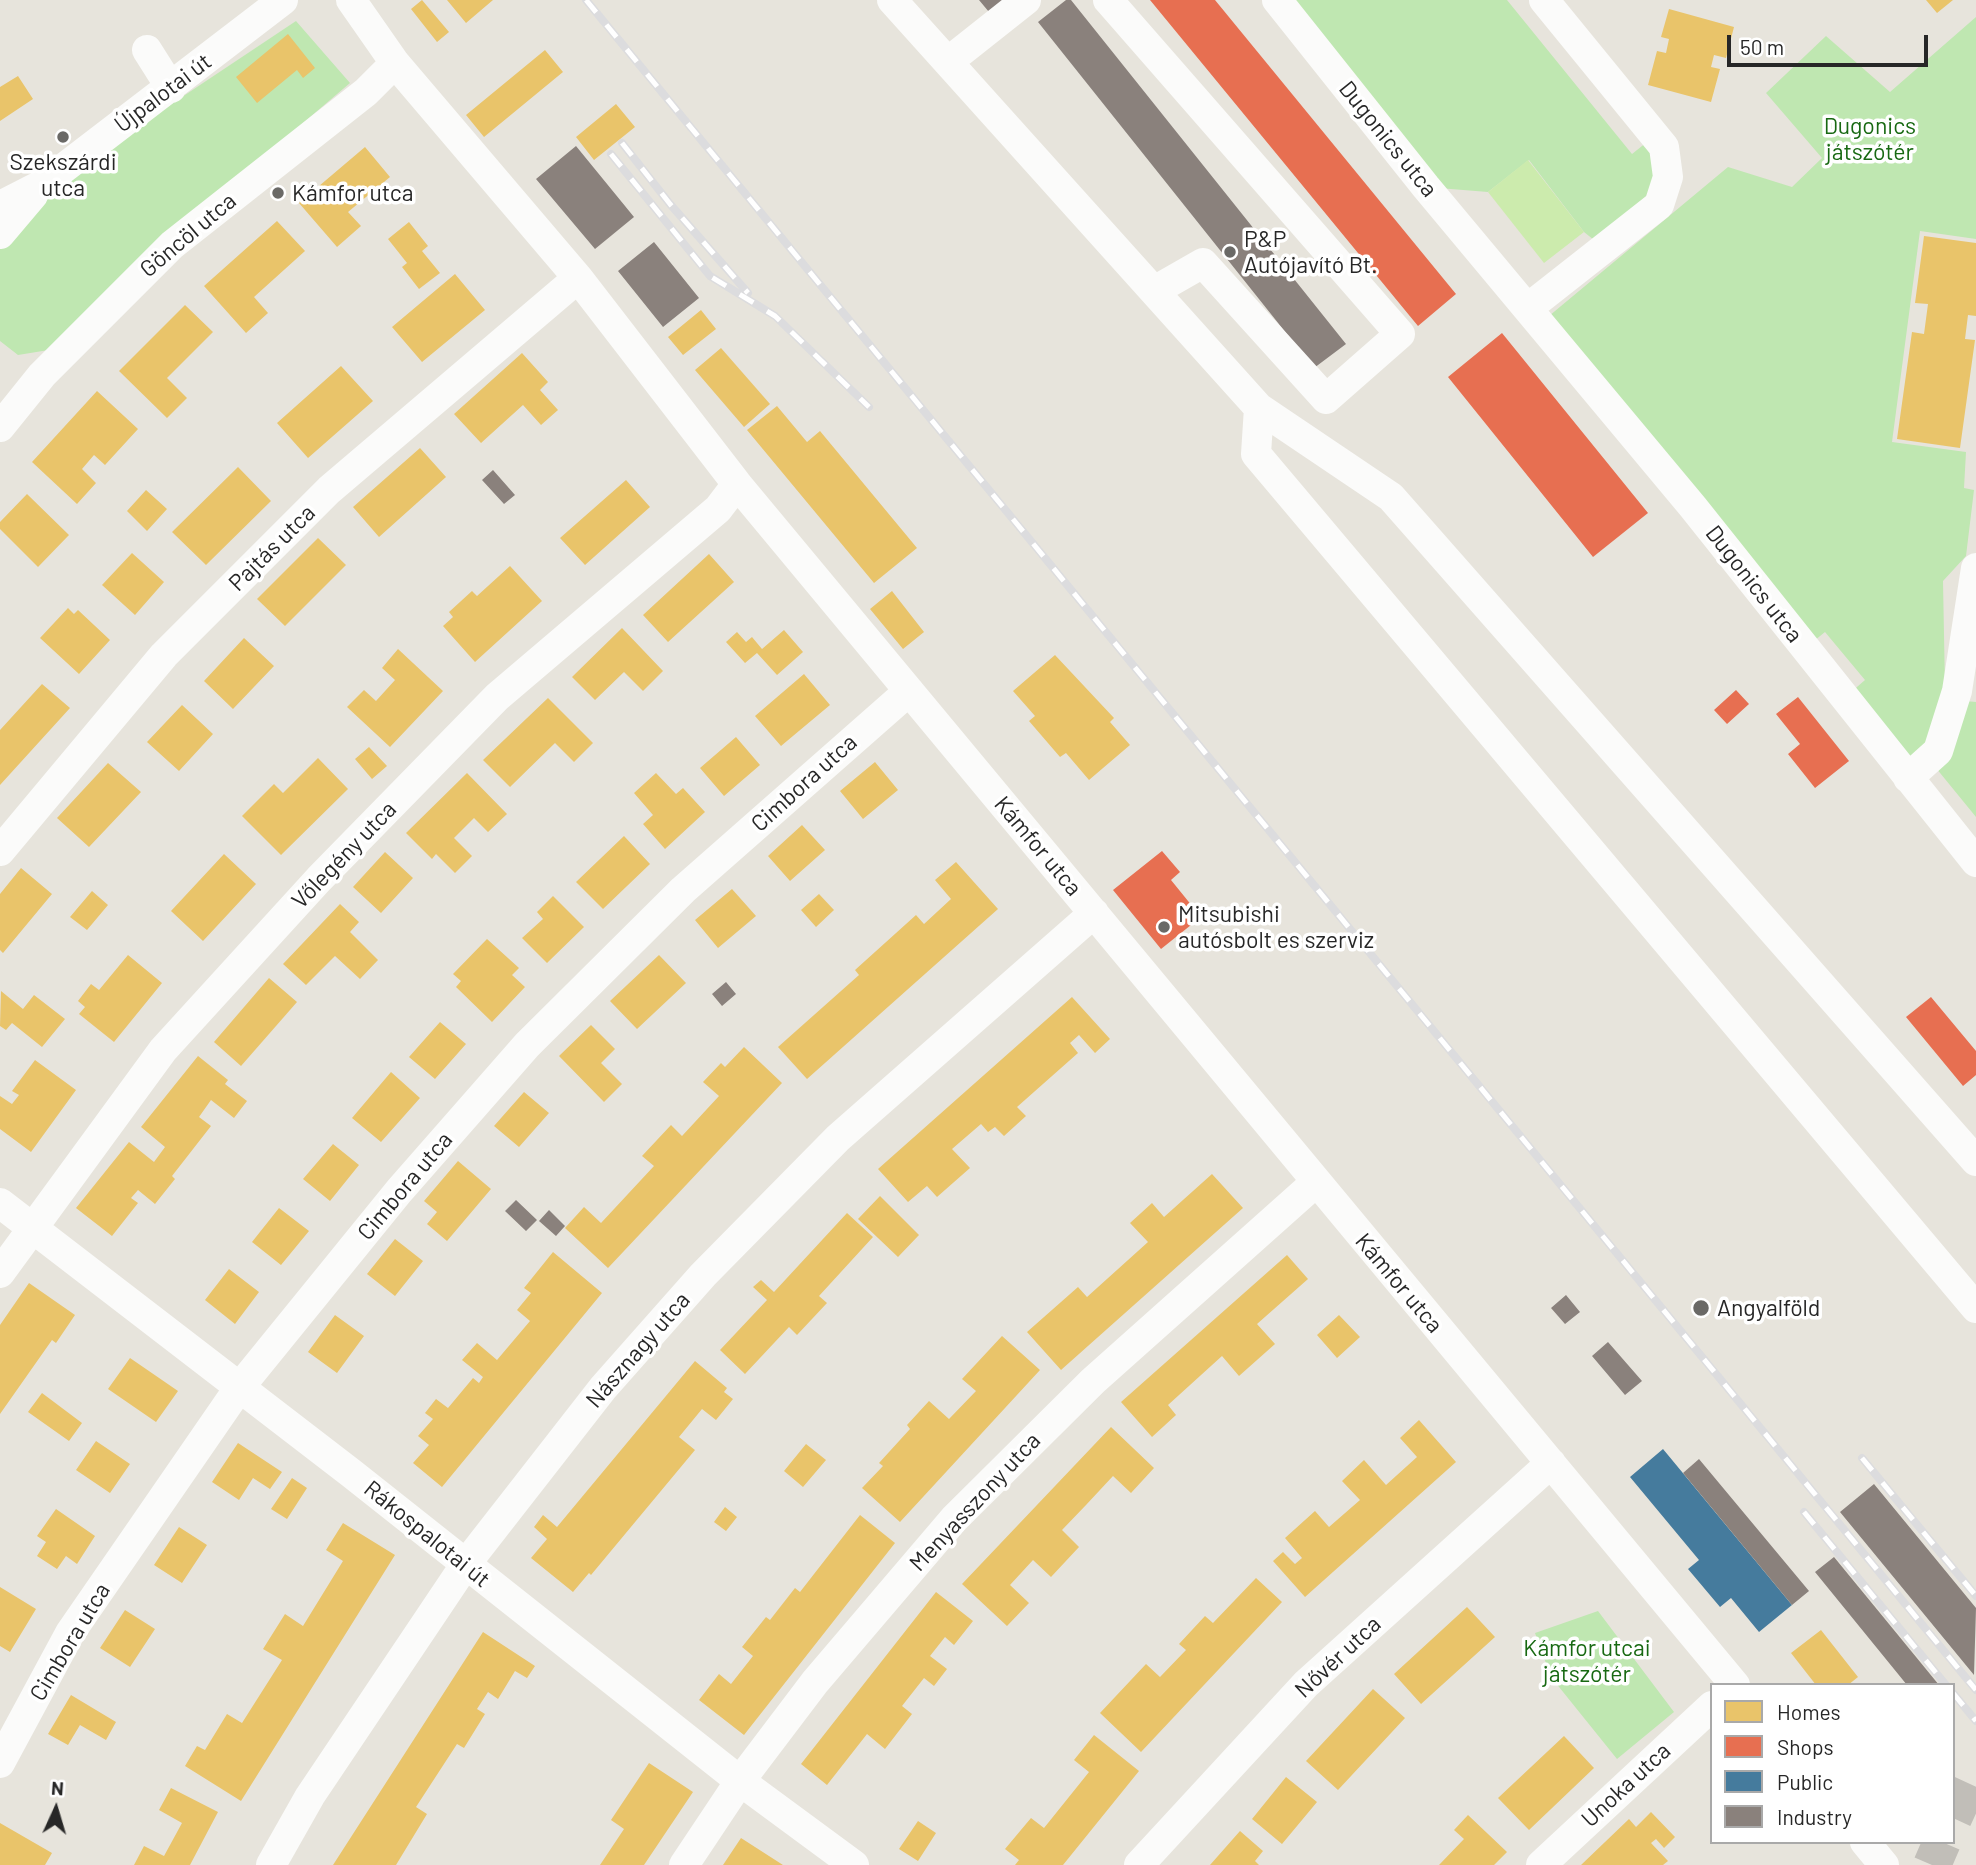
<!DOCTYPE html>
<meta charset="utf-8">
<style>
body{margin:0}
#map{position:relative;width:1976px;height:1865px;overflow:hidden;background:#e7e4dc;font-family:Barlow,sans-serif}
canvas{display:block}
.legend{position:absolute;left:1710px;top:1683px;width:245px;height:161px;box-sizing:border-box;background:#fff;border:2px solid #a9a9a9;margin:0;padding:9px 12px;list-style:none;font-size:21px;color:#272727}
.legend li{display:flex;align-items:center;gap:14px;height:35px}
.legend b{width:35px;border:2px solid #a9a9a9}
.north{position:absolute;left:21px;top:1774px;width:70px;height:70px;-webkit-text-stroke:5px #fff;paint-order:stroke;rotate:4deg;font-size:19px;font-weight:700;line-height:28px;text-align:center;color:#272727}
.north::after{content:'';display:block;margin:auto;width:24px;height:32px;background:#272727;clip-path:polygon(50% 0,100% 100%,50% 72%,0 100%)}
.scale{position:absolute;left:1727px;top:35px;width:201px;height:32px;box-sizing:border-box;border:4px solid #272727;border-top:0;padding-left:9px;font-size:21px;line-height:24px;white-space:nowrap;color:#272727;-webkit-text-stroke:5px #fff;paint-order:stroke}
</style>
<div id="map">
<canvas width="1976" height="1865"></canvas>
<ul class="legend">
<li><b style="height:19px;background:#e9c46a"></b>Homes</li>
<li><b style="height:19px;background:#e76f51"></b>Shops</li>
<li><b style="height:19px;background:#457b9d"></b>Public</li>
<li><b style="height:19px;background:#8a817c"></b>Industry</li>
</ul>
<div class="north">N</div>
<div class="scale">50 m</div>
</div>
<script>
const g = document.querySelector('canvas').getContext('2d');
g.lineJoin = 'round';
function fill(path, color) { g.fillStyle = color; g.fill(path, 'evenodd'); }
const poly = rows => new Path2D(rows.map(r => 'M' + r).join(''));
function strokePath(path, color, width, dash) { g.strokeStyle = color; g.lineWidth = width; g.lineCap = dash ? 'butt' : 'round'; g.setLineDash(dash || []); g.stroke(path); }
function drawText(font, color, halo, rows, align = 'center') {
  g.font = font + ' Barlow,sans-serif'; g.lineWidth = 7; g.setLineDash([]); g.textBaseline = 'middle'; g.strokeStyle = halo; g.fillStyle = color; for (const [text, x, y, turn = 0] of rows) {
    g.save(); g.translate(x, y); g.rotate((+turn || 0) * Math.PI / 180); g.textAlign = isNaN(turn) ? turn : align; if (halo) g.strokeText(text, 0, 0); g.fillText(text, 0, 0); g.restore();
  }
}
const green = poly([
 [1277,0,1507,0,1632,154,1647,142,1655,168,1649,194,1594,240,1584,232,1529,160,1488,192,1426,187],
 [1976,17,1976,239,1920,231,1892,442,1966,452,1964,488,1974,490,1966,556,1943,581,1945,688,1935,740,1908,762,1850,693,1865,680,1825,632,1809,645,1549,316,1728,167,1792,187,1822,158,1766,93,1826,36,1890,92],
 [296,21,350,83,173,234,61,348,18,355,0,341,0,225,140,125],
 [1965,701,1976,702,1976,817,1936,768],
 [1598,1611,1674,1712,1617,1759,1551,1677,1535,1633]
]);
const pitch = poly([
 [1528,160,1584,232,1544,263,1488,192]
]);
const homes = poly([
 [422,0,449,32,437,42,411,9],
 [447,0,493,0,466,23],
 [1926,0,1953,0,1937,13],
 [1669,9,1734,27,1726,58,1714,55,1711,67,1720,69,1711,102,1648,85,1657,51,1666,53,1669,39,1661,37],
 [288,34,315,68,303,78,297,70,257,103,236,77],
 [545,50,563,72,484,137,466,115],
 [18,76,33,99,0,121,0,87],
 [616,104,635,127,594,160,576,137],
 [365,147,390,177,348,212,361,226,337,247,299,203],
 [277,221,305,251,254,297,268,313,246,333,204,286],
 [409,222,428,246,422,251,440,273,419,289,402,267,407,263,388,239],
 [1924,236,1976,243,1976,316,1968,315,1965,339,1975,340,1960,448,1897,439,1912,332,1924,334,1928,304,1915,303],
 [455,274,485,310,422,362,392,327],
 [185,305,213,332,167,378,187,398,167,418,119,371],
 [701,310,716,329,683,355,668,337],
 [721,348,770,404,744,427,695,370],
 [522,353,548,382,540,390,558,410,541,425,523,405,481,443,454,414],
 [341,366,373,401,308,458,277,423],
 [97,391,138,429,105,465,94,455,82,469,96,483,77,504,32,462],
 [777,406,807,442,820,431,917,548,874,583,747,430],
 [420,448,446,477,379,537,353,507],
 [238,467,271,501,206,565,172,532],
 [626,480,650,507,585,565,560,538],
 [146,490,167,509,147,531,127,511],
 [27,494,69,535,38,567,0,529,0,522],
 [318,538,346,565,285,626,257,599],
 [132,553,164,582,135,615,102,585],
 [709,554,734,582,668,642,643,615],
 [510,566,542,601,475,662,443,626,453,617,449,612,472,591,477,596],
 [892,591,924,632,903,649,870,609],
 [68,608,74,614,78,610,110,640,79,674,40,638],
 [622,628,663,671,643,691,624,672,595,700,572,677],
 [784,630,803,652,777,675,757,653,745,663,726,642,737,632,746,642,752,637,762,649],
 [244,638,274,666,233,709,204,681],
 [398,649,443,691,390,747,347,707,364,690,376,701,395,680,382,668],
 [1055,655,1114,718,1110,722,1130,745,1089,780,1066,753,1060,757,1029,721,1035,716,1013,691],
 [804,674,830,705,781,746,755,716],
 [42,684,70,708,0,785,0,730],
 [548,698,593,743,574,762,555,743,510,787,483,760],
 [182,705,213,734,179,771,147,742],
 [736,737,760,765,724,796,700,768],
 [369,747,387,766,372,779,355,759],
 [318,758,348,789,281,855,242,816,274,784,283,793],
 [875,762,898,790,863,819,840,791],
 [108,763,141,792,89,847,57,818],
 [467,773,507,814,488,832,474,818,454,838,472,856,455,873,436,854,432,859,406,833],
 [656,773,676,794,683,788,705,812,665,849,643,824,653,815,634,793],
 [802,825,825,850,790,881,768,856],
 [624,836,650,864,603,909,576,882],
 [385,852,413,878,381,913,353,887],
 [224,854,256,884,203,941,171,911],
 [956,862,998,909,807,1079,778,1047,859,975,855,970,916,915,924,924,951,899,935,880],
 [21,868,52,894,3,953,0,950,0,894],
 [732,889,756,916,718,948,695,920],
 [92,891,108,905,87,930,70,917],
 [819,894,834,910,816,927,801,910],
 [553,896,584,927,547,963,522,938,543,919,537,912],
 [340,904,359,922,350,932,378,960,360,979,335,956,306,985,283,964],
 [487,939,519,968,512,975,525,987,492,1022,456,987,461,981,453,974],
 [128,955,162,983,114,1042,79,1014,85,1007,78,1001,91,984,99,990],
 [659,955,686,983,637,1029,610,1001],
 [269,978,297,1002,241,1066,214,1042],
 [1,991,23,1009,34,995,65,1019,42,1047,12,1023,6,1030,0,1026],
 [1072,997,1110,1039,1095,1053,1079,1035,1070,1043,1078,1053,1017,1107,1026,1116,1004,1136,995,1127,988,1132,981,1124,952,1149,970,1168,937,1197,927,1186,908,1202,878,1169],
 [440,1022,466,1044,435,1079,409,1057],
 [591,1025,615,1049,601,1063,622,1084,604,1102,559,1056],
 [744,1047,782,1083,608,1268,565,1228,584,1207,601,1223,654,1166,642,1156,671,1125,682,1136,719,1096,703,1082,721,1063,725,1067],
 [198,1056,228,1080,225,1084,247,1101,234,1118,211,1100,199,1117,211,1126,172,1176,175,1179,155,1204,138,1190,131,1198,138,1203,112,1236,76,1208,129,1142,154,1162,165,1147,141,1127],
 [35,1060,76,1090,31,1152,0,1129,0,1096,12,1104,19,1095,12,1091],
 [391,1072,420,1098,381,1142,352,1118],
 [524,1092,549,1113,519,1147,494,1126],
 [333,1144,359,1165,330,1201,303,1179],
 [458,1161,491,1189,447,1241,427,1224,437,1212,424,1201],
 [1212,1174,1243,1208,1061,1370,1027,1332,1078,1287,1087,1297,1148,1242,1130,1223,1152,1203,1164,1217],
 [880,1196,919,1235,898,1257,858,1219],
 [279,1208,309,1231,281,1265,252,1242],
 [847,1213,873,1237,819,1296,827,1303,797,1335,789,1327,745,1374,720,1350,767,1300,753,1287,761,1280,774,1292],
 [395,1239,423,1261,395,1296,367,1274],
 [553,1252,602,1293,442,1487,413,1463,429,1445,418,1436,433,1419,425,1413,436,1399,448,1408,473,1378,479,1383,483,1377,462,1360,477,1343,497,1360,530,1321,517,1310,531,1293,524,1288],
 [1287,1255,1308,1279,1257,1324,1275,1344,1239,1376,1222,1356,1168,1405,1176,1415,1152,1437,1121,1402],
 [229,1269,259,1292,235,1324,205,1300],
 [29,1283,75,1315,56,1343,52,1340,0,1414,0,1325],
 [335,1315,364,1336,337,1373,308,1352],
 [1339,1315,1360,1337,1337,1358,1317,1335],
 [1002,1336,1040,1370,900,1522,862,1488,883,1466,879,1463,910,1429,907,1425,929,1401,949,1419,976,1391,962,1379],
 [130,1358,178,1391,156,1422,108,1389],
 [695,1361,727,1388,724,1392,733,1399,716,1420,702,1409,679,1437,695,1450,591,1575,589,1573,573,1592,531,1558,547,1539,534,1527,543,1515,557,1527],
 [42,1393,82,1423,69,1441,28,1412],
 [1419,1420,1456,1462,1305,1597,1273,1561,1283,1552,1295,1564,1302,1558,1285,1538,1315,1511,1329,1527,1360,1500,1342,1481,1364,1460,1386,1485,1417,1457,1400,1438],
 [1111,1427,1154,1468,1131,1493,1113,1476,1086,1505,1062,1530,1079,1547,1051,1577,1033,1560,1010,1585,1029,1603,1007,1626,962,1584],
 [96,1441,130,1464,110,1493,76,1470],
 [238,1443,282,1472,270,1489,253,1478,239,1500,212,1482],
 [806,1444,826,1460,803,1487,784,1471],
 [292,1478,307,1488,287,1519,271,1509],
 [725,1507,737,1517,726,1531,714,1522],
 [56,1509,95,1536,77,1564,66,1556,57,1569,37,1556,46,1542,37,1536],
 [860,1515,895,1543,744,1735,699,1700,719,1674,731,1684,753,1656,742,1647,766,1617,770,1620,795,1588,800,1592],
 [343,1523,395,1555,241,1801,185,1766,197,1746,205,1750,227,1714,242,1723,282,1660,263,1649,285,1614,303,1626,343,1561,326,1550],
 [179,1527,207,1545,182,1583,154,1565],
 [1256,1578,1282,1602,1141,1752,1100,1713,1146,1664,1160,1677,1186,1650,1179,1644,1205,1616,1213,1623],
 [0,1587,36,1609,10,1652,0,1646],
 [936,1592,973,1621,954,1645,945,1637,930,1656,947,1669,934,1686,924,1678,902,1706,912,1714,885,1749,867,1734,827,1785,801,1764],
 [1467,1607,1495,1637,1421,1704,1394,1674],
 [125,1610,155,1629,130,1667,100,1648],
 [1821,1630,1858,1677,1848,1685,1816,1685,1791,1653],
 [483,1632,535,1666,527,1678,515,1671,498,1699,488,1692,477,1709,485,1714,464,1748,457,1744,416,1807,427,1814,396,1865,333,1865],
 [1373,1689,1405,1718,1338,1790,1306,1761],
 [71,1695,116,1722,106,1740,80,1725,68,1745,48,1734],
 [1094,1735,1139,1771,1063,1865,1015,1865,1019,1860,1005,1849,1031,1818,1044,1828,1089,1772,1074,1760],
 [1564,1736,1594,1768,1529,1830,1498,1798],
 [649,1763,693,1792,644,1865,600,1865,624,1829,611,1820],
 [1286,1777,1317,1802,1282,1844,1252,1819],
 [171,1788,218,1812,190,1865,134,1865,144,1846,164,1856,182,1823,159,1810],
 [1651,1812,1675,1837,1664,1848,1656,1839,1651,1843,1668,1861,1663,1865,1581,1865,1629,1819,1636,1827],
 [1468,1815,1507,1852,1494,1865,1439,1865,1464,1839,1454,1830],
 [918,1821,936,1833,918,1861,899,1849],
 [0,1823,52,1853,45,1865,0,1865],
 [1240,1831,1263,1851,1255,1861,1259,1865,1210,1865],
 [741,1838,783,1865,723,1865]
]);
const shops = poly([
 [1150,0,1215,0,1456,294,1418,326],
 [1502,333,1648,513,1593,557,1448,377],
 [1736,690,1749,704,1727,724,1714,710],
 [1798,697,1849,761,1815,788,1788,754,1800,744,1776,714],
 [1162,851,1180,872,1171,880,1201,917,1161,949,1113,890],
 [1931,997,1976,1051,1976,1075,1963,1086,1906,1017]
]);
const public = poly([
 [1663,1449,1792,1605,1759,1632,1731,1598,1720,1607,1688,1569,1699,1560,1630,1477]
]);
const industry = poly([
 [979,0,1003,0,989,12],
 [1066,0,1071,0,1346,344,1314,368,1038,22],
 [576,146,634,217,595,249,536,179],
 [654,242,699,298,663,327,618,271],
 [493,470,515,495,504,504,482,480],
 [726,982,736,994,722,1006,712,994],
 [516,1200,537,1220,526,1231,505,1211],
 [549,1210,565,1226,556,1236,539,1221],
 [1566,1295,1580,1312,1565,1324,1551,1308],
 [1608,1342,1642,1381,1625,1395,1592,1356],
 [1699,1459,1809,1591,1792,1605,1683,1473],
 [1874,1484,1976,1608,1974,1675,1840,1512],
 [1834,1557,1889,1624,1939,1685,1907,1685,1815,1572]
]);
const majorTunnel = poly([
 [1953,1818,1976,1768],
 [1932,1865,1942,1842]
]);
const minor = poly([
 [351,0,395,63,578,278,737,484,1735,1685],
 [892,0,1259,408,1391,497,1976,1161],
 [1108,0,1400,334,1326,399,1203,263,1154,291],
 [1277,0,1426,187,1693,507,1976,862],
 [147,50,171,88],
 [949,61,1026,0],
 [0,206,43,184,283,0],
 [0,234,33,195],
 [1528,308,1659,205,1668,177,1664,147,1544,0],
 [1259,408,1256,454,1976,1308],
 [0,427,42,375,172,245,366,92,395,63],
 [1908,778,1938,751,1957,691,1976,568],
 [0,851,164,655,329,490,578,278],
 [0,1203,351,1473,740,1781,854,1865],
 [0,1273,163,1050,319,879,497,697,718,509,737,484],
 [0,1763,70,1633,239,1388,399,1191,527,1045,683,890,909,691],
 [1865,1842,1884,1865],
 [271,1865,310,1796,465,1565,603,1388,703,1275,838,1138,1094,913],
 [684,1865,740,1781,815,1682,954,1519,1093,1381,1315,1183],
 [1139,1865,1306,1684,1551,1463],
 [1541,1865,1712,1706]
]);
const rail = poly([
 [586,0,1976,1690],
 [622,143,670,204,748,293],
 [611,154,710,276,775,316,869,407],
 [1862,1458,1976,1596],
 [1804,1512,1946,1685],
 [1953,1693,1976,1721]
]);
const markers = [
 [63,137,7,"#6a6966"],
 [278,193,7,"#6a6966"],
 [1230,252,7,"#6a6966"],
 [1164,927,7,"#6a6966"],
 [1701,1308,9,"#6a6966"]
];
const streetNames = [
 ["Újpalotai út",163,93,-37],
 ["Dugonics utca",1388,139,51],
 ["Göncöl utca",188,235,-40],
 ["Pajtás utca",272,548,-45],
 ["Dugonics utca",1754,584,52],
 ["Cimbora utca",804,783,-42],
 ["Kámfor utca",1038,846,50],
 ["Vőlegény utca",344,855,-46],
 ["Cimbora utca",405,1186,-50],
 ["Kámfor utca",1399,1283,50],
 ["Násznagy utca",638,1350,-49],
 ["Menyasszony utca",975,1502,-47],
 ["Rákospalotai út",427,1534,39],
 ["Cimbora utca",70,1642,-59],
 ["Nővér utca",1338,1657,-43],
 ["Unoka utca",1626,1785,-43]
];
const parkNames = [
 ["Dugonics",1870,126],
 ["játszótér",1870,152],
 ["Kámfor utcai",1587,1648],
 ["játszótér",1587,1674]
];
const poiNames = [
 ["Szekszárdi",63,162,"center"],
 ["utca",63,188,"center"],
 ["Kámfor utca",292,193],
 ["P&P",1244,239],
 ["Autójavító Bt.",1244,265],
 ["Mitsubishi",1178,914],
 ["autósbolt es szerviz",1178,940],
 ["Angyalföld",1717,1308]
];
fill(green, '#bfe7b1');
fill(pitch, '#ccebad');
fill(homes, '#e9c46a');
fill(shops, '#e76f51');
fill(public, '#457b9d');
fill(industry, '#8a817c');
strokePath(majorTunnel, '#c1beb8', 38, [38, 19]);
strokePath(minor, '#fbfbfa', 30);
strokePath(rail, '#dcdcde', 8);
strokePath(rail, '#fff', 5, [16]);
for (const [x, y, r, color] of markers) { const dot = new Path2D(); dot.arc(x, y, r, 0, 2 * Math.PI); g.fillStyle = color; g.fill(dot); strokePath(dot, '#fff', 2.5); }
drawText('23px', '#272727', '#fff', streetNames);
drawText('23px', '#186912', '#fff', parkNames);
drawText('23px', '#272727', '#fff', poiNames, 'left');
</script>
